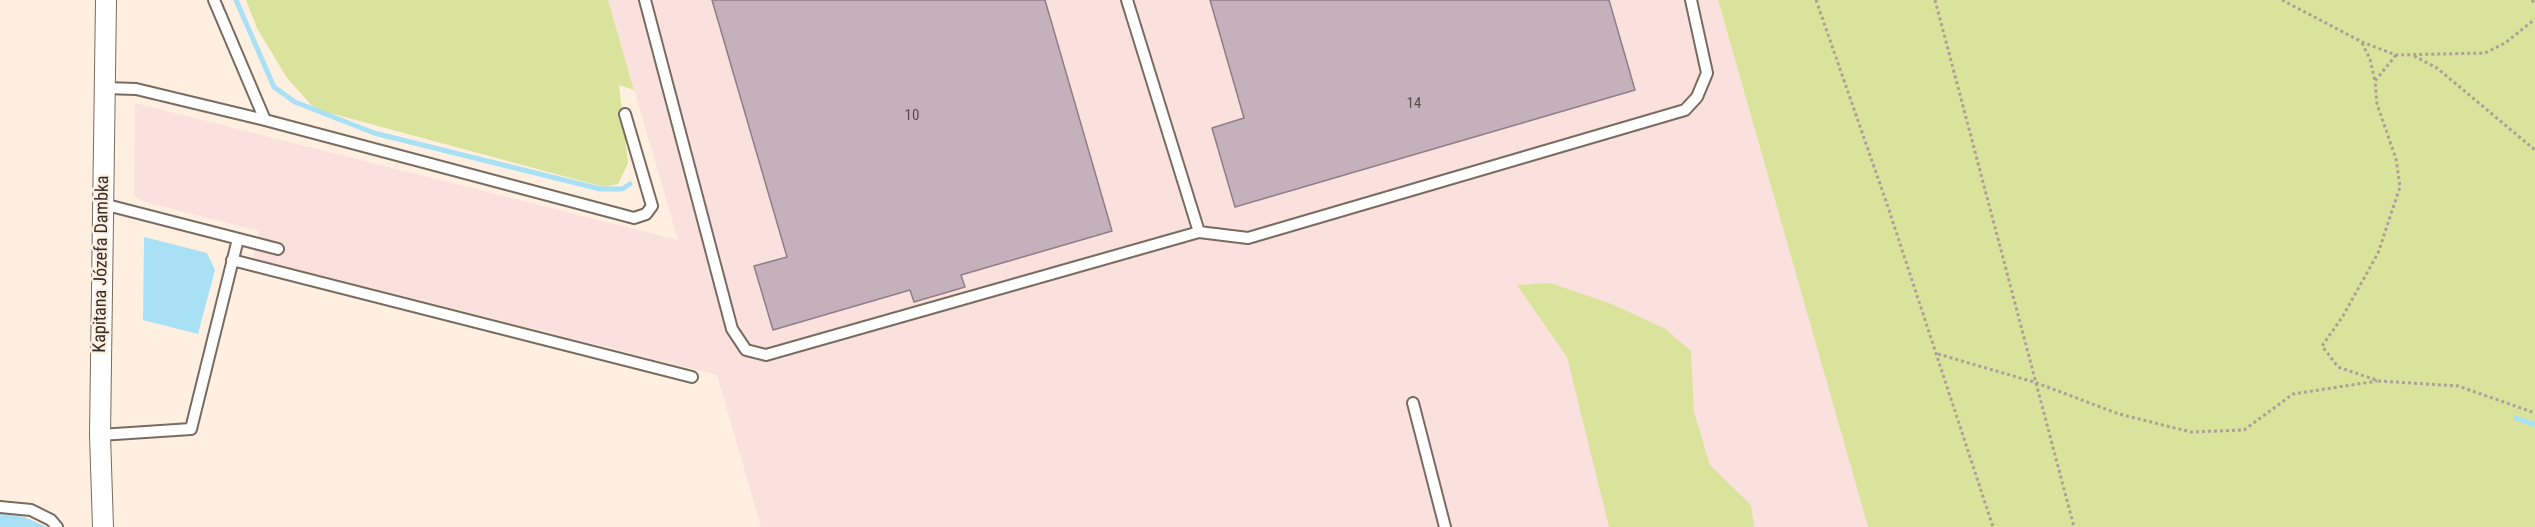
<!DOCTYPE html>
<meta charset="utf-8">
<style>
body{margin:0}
canvas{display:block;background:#feefe1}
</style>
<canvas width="2535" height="527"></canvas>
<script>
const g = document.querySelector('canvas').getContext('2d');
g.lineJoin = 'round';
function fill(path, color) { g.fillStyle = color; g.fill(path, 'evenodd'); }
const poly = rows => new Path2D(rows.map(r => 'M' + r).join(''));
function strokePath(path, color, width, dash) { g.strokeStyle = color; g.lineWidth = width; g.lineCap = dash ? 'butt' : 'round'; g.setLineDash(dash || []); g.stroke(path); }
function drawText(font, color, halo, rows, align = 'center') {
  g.font = font + ' "Roboto Condensed",sans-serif'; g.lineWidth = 4.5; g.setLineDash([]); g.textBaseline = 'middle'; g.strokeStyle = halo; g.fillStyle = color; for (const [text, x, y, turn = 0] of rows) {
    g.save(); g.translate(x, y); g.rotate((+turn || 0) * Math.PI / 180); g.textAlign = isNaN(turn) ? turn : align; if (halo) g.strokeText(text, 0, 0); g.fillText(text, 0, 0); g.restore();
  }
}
const industrial = poly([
 [608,0,1718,0,1868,527,761,527,717,375,253,258,259,231,145,202,134,196,135,103,678,240]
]);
const green = poly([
 [246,0,608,0,634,90,619,85,628,163,618,184,604,187,315,109,287,78,257,28],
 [1718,0,2535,0,2535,527,1868,527],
 [1550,283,1609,303,1664,328,1691,351,1694,412,1710,465,1751,505,1754,527,1609,527,1567,357,1517,285]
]);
const water = poly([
 [144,237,207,253,215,270,198,334,143,320],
 [0,513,24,517,47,527,0,527]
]);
const stream = poly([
 [236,0,274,87,295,102,374,133,600,189,622,189,630,184],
 [2516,418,2535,425]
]);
const building = poly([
 [712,0,1045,0,1112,231,961,275,965,287,914,302,910,290,773,330,754,266,787,257,712,0],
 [1210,0,1609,0,1635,90,1235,207,1212,128,1244,118,1210,0]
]);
const path = poly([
 [1816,0,1887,204,1993,527],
 [1935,0,2074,527],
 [2282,0,2362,42,2396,55,2485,53,2505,43,2535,19],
 [2532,0,2535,4],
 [2362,43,2370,59,2375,81],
 [2396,55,2375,81,2377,104,2396,159,2400,187,2378,253,2343,316,2322,346,2338,367,2379,381,2458,386,2535,413],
 [2414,56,2437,68,2535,150],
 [1938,354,2034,382,2119,414,2191,432,2244,430,2293,394,2377,381]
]);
const service = poly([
 [214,0,265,120],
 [645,0,732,329,746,350,766,355,1199,232,1248,238,1685,110,1697,97,1707,73,1691,0],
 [1127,0,1199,232],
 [105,88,136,89,265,120,634,218,646,214,652,206,625,114],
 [103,204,278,249],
 [232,260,692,377],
 [1413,403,1445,527],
 [100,435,191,429,238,239],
 [0,507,31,510,51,520,57,527]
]);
const minor = poly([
 [103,527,100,435,106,0]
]);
const numberNames = [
 ["14",1414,104],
 ["10",912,116]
];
const streetNames = [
 ["Kapitana Józefa Dambka",102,264,-89]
];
fill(industrial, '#fbe1dd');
fill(green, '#d9e39c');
fill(water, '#a8e0f6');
strokePath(stream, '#a8e0f6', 5);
fill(building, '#c4b1bb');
strokePath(building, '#8f7e87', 1.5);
strokePath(service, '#796b5f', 14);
strokePath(minor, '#796b5f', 22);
strokePath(path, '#aca196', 3, [3, 3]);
strokePath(service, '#fff', 10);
strokePath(minor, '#fff', 20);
drawText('15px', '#564d4c', null, numberNames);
drawText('18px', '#322c27', '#feefe1', streetNames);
</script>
